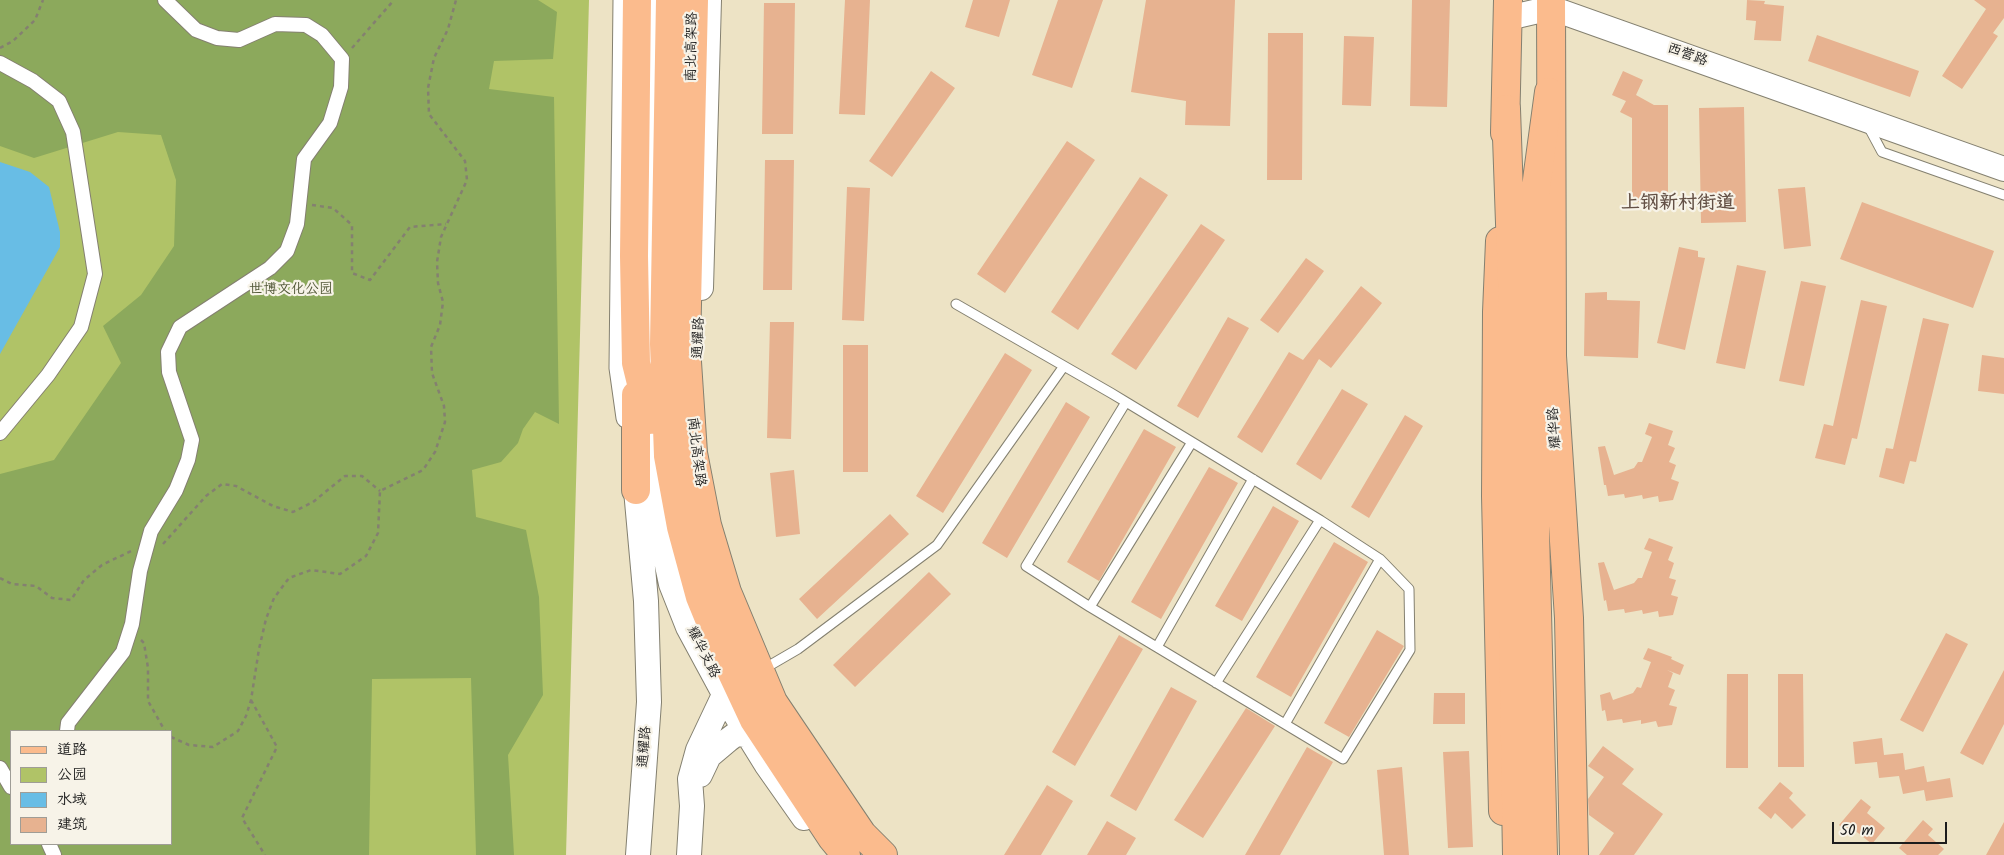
<!DOCTYPE html>
<meta charset="utf-8">
<style>
body{margin:0}
#map{position:relative;width:2004px;height:855px;overflow:hidden;background:#ede3c5;font-family:Kalam,"LXGW WenKai TC",sans-serif}
canvas{display:block}
.legend{position:absolute;left:10px;top:730px;width:162px;height:115px;box-sizing:border-box;background:#f7f3e8;border:1px solid #9f9d96;margin:0;padding:6px 9px;list-style:none;font-size:15px;color:#1c1c1c}
.legend li{display:flex;align-items:center;gap:10px;height:25px}
.legend b{width:25px;border:1px solid #9f9d96}
.scale{position:absolute;left:1832px;top:822px;width:115px;height:22px;box-sizing:border-box;border:2px solid #1c1c1c;border-top:0;padding-left:6px;font-size:15px;line-height:18px;white-space:nowrap;color:#1c1c1c;-webkit-text-stroke:4px #f7f3e8;paint-order:stroke}
</style>
<div id="map">
<canvas width="2004" height="855"></canvas>
<ul class="legend">
<li><b style="height:6px;background:#fbbb8d"></b>道路</li>
<li><b style="height:14px;background:#b0c367"></b>公园</li>
<li><b style="height:14px;background:#68bde5"></b>水域</li>
<li><b style="height:14px;background:#e7b290"></b>建筑</li>
</ul>
<div class="scale">50 m</div>
</div>
<script>
const g = document.querySelector('canvas').getContext('2d');
g.lineJoin = 'round';
function fill(path, color) { g.fillStyle = color; g.fill(path, 'evenodd'); }
const poly = rows => new Path2D(rows.map(r => 'M' + r).join(''));
function strokePath(path, color, width, dash) { g.strokeStyle = color; g.lineWidth = width; g.lineCap = dash ? 'butt' : 'round'; g.setLineDash(dash || []); g.stroke(path); }
function drawText(font, color, halo, rows, align = 'center') {
  g.font = font + ' Kalam,"LXGW WenKai TC",sans-serif'; g.lineWidth = 4.5; g.setLineDash([]); g.textBaseline = 'middle'; g.strokeStyle = halo; g.fillStyle = color; for (const [text, x, y, turn = 0] of rows) {
    g.save(); g.translate(x, y); g.rotate((+turn || 0) * Math.PI / 180); g.textAlign = isNaN(turn) ? turn : align; if (halo) g.strokeText(text, 0, 0); g.fillText(text, 0, 0); g.restore();
  }
}
const green = poly([
 [0,0,589,0,566,855,0,855],
 [11,731,171,731,171,844,11,844]
]);
const forest = poly([
 [0,0,538,0,557,12,553,59,494,61,489,89,554,97,559,424,535,412,523,429,518,443,501,462,472,470,476,517,526,530,539,597,543,695,508,755,514,855,476,855,471,678,372,679,369,855,0,855,0,474,54,460,121,363,103,326,141,295,174,246,176,180,161,135,118,132,34,158,0,146],
 [11,731,171,731,171,844,11,844]
]);
const water = poly([
 [0,162,30,172,49,187,60,232,60,247,0,354]
]);
const building = poly([
 [845,0,870,0,865,115,839,114],
 [973,0,1010,0,999,37,965,27],
 [1058,0,1103,0,1072,88,1032,75],
 [1146,0,1235,0,1230,126,1185,125,1186,101,1131,92],
 [1412,0,1450,0,1447,107,1410,106],
 [1747,0,1765,1,1764,4,1784,6,1781,41,1754,40,1756,21,1746,20],
 [1974,0,2004,0,2004,18,1993,33,1998,36,1962,89,1942,76,1986,9],
 [764,3,795,3,793,134,762,134],
 [1268,33,1303,33,1302,180,1267,180],
 [1817,35,1919,71,1910,97,1808,61],
 [1344,36,1374,37,1371,106,1342,105],
 [931,71,955,88,892,177,869,161],
 [1623,71,1643,80,1636,95,1654,105,1668,105,1668,202,1632,202,1632,118,1620,112,1626,101,1612,95],
 [1744,107,1746,222,1701,223,1699,108],
 [1067,141,1095,160,1005,293,977,274],
 [765,160,794,160,792,290,763,290],
 [1140,177,1168,195,1078,330,1051,312],
 [847,187,870,188,864,321,842,320],
 [1805,187,1811,246,1784,249,1778,189],
 [1862,202,1994,251,1973,308,1840,259],
 [1201,224,1225,240,1136,370,1111,354],
 [1679,247,1698,251,1698,257,1705,258,1685,350,1657,343],
 [1306,258,1324,271,1278,333,1260,320],
 [1737,265,1766,271,1745,369,1716,363],
 [1801,281,1826,286,1804,386,1779,381],
 [1361,286,1382,303,1331,368,1319,359,1262,453,1237,437,1289,352,1303,360],
 [1607,292,1607,300,1640,301,1638,358,1584,356,1585,293],
 [1861,300,1887,306,1857,439,1852,438,1845,465,1815,458,1824,424,1833,426],
 [1228,317,1249,328,1198,418,1177,406],
 [1923,318,1949,324,1916,462,1910,461,1904,484,1879,477,1886,448,1893,449],
 [770,322,794,322,791,439,767,438],
 [843,345,868,345,868,472,843,472],
 [1005,353,1032,370,943,513,916,496],
 [1982,355,2004,358,2004,394,1978,391],
 [1342,389,1368,404,1321,480,1296,464],
 [1066,402,1090,417,1007,558,982,543],
 [1405,415,1423,426,1369,518,1351,507],
 [1649,423,1673,431,1668,445,1675,448,1669,462,1676,465,1671,479,1679,482,1673,500,1659,502,1658,496,1643,499,1642,495,1625,498,1624,494,1608,496,1606,485,1604,485,1598,447,1605,446,1614,475,1634,468,1638,462,1642,462,1652,437,1645,434],
 [1144,429,1176,447,1099,581,1067,562],
 [1209,467,1238,483,1161,619,1131,602],
 [794,470,800,534,776,537,770,473],
 [1273,506,1299,521,1242,621,1215,606],
 [890,514,909,534,817,619,799,599],
 [1649,538,1673,547,1668,560,1674,563,1669,578,1676,580,1671,595,1678,597,1673,615,1659,617,1658,611,1643,614,1642,610,1625,613,1624,609,1608,611,1606,600,1604,601,1598,563,1604,562,1614,590,1634,583,1638,578,1642,578,1652,552,1644,549],
 [1334,542,1368,562,1291,697,1256,677],
 [929,572,951,594,855,687,833,665],
 [1377,630,1404,646,1349,737,1324,723],
 [1946,633,1968,644,1923,732,1900,720],
 [1119,635,1143,649,1075,766,1052,752],
 [1648,648,1672,657,1671,659,1684,665,1680,675,1667,670,1673,673,1668,687,1675,690,1669,705,1677,707,1672,725,1658,727,1656,721,1641,724,1641,720,1623,723,1622,719,1607,721,1605,710,1602,711,1600,695,1610,692,1613,700,1633,693,1637,687,1641,688,1651,662,1643,659],
 [2004,670,2004,724,1983,765,1960,753],
 [1727,674,1748,674,1748,768,1726,768],
 [1778,674,1803,674,1804,767,1778,767],
 [1171,687,1197,701,1136,811,1110,796],
 [1434,693,1465,693,1465,724,1433,724],
 [1246,708,1275,726,1203,838,1174,820],
 [1882,738,1884,755,1903,753,1905,770,1924,766,1927,782,1950,778,1953,797,1926,801,1924,790,1903,794,1899,776,1879,778,1877,762,1855,764,1853,742],
 [1603,746,1634,769,1622,784,1663,814,1634,855,1599,855,1614,833,1589,815,1588,799,1604,777,1588,766],
 [1307,747,1333,762,1280,855,1245,855],
 [1469,751,1473,847,1448,848,1443,752],
 [1402,767,1409,855,1384,855,1377,770],
 [1780,782,1793,793,1789,798,1806,815,1792,829,1775,813,1771,819,1758,808],
 [1047,785,1073,801,1041,855,1004,855],
 [1861,799,1871,807,1867,813,1885,828,1872,844,1853,829,1849,834,1839,825],
 [1923,820,1933,829,1928,835,1944,849,1938,855,1907,855,1899,848],
 [1107,821,1136,838,1126,855,1087,855],
 [2004,822,2004,855,1986,855]
]);
const path = poly([
 [0,48,13,41,35,20,43,0],
 [352,48,394,0],
 [312,205,333,208,352,225,352,273,370,280,410,227,446,224],
 [163,544,206,496,222,484,236,486,273,506,293,512,313,502,345,476,362,476,380,491],
 [0,578,12,584,36,586,52,598,71,600,84,580,102,565,131,551],
 [141,640,144,643,148,668,148,701,165,731],
 [251,700,277,747,242,818,265,855],
 [171,737,189,745,213,747,238,731,246,716,251,700,259,649,266,619,274,598,289,578,311,570,340,574,366,556,378,533,380,491,423,470,435,452,445,422,444,406,432,373,431,347,440,325,443,302,438,283,437,262,441,237,467,180,465,161,429,114,428,88,434,58,448,29,456,0]
]);
const service = poly([
 [1867,124,1882,152,2004,195],
 [956,304,1111,393,1126,402,1192,442,1320,520,1380,559,1409,589,1410,650,1343,759,1090,607,1026,566,1126,402],
 [1090,607,1192,442],
 [1157,647,1253,479],
 [767,667,798,649,937,545,1064,366],
 [1216,683,1320,520],
 [1285,724,1380,559]
]);
const pedestrian = poly([
 [0,63,33,81,59,101,73,132,95,274,81,327,48,375,0,433],
 [67,731,68,723,123,652,132,624,140,571,151,531,176,490,188,460,192,440,169,372,168,352,180,327,270,268,287,251,297,224,304,159,330,123,341,87,342,59,322,35,306,25,275,24,239,40,217,38,196,30,165,0],
 [0,768,11,787],
 [49,844,54,855]
]);
const minor = poly([
 [623,0,619,368,626,418]
]);
const tertiary = poly([
 [654,0,648,258,653,499,671,584,688,627,735,714,766,764,804,818],
 [1508,18,1551,8,2004,169],
 [701,288,709,0],
 [636,490,646,601,649,702,638,855],
 [700,775,709,756,728,740,736,734,748,735],
 [689,855,692,806,690,779,698,750,724,695]
]);
const primary = poly([
 [1551,0,1552,356,1569,618,1574,855],
 [1505,133,1508,0],
 [1500,241,1497,312,1496,496,1503,811]
]);
const trunk = poly([
 [637,0,634,256,636,363,650,420],
 [670,0,664,344,668,456,681,527,700,597,725,658,754,720,832,838,846,855],
 [694,0,686,347,693,453,707,525,727,592,773,702,862,834,883,855],
 [1506,109,1513,309,1513,630,1517,855],
 [636,490,636,395],
 [1543,855,1535,531,1535,195,1549,92]
]);
const streetNames = [
 ["南北高架路",693,47,-89],
 ["西营路",1687,56,20],
 ["通耀路",700,338,-88],
 ["耀华路",1556,428,-94],
 ["南北高架路",695,452,83],
 ["耀华支路",702,653,63],
 ["通耀路",646,747,-86]
];
const parkNames = [
 ["世博文化公园",291,291]
];
const districtNames = [
 ["上钢新村街道",1678,205]
];
fill(green, '#b0c367');
fill(forest, '#8ca95c');
fill(water, '#68bde5');
fill(building, '#e7b290');
strokePath(service, '#848070', 11);
strokePath(pedestrian, '#848070', 16);
strokePath(minor, '#848070', 21);
strokePath(tertiary, '#848070', 26);
strokePath(primary, '#848070', 30);
strokePath(trunk, '#848070', 30);
strokePath(path, '#848070', 2.5, [4, 4]);
strokePath(service, '#fff', 9);
strokePath(pedestrian, '#fff', 14);
strokePath(minor, '#fff', 19);
strokePath(tertiary, '#fff', 24);
strokePath(primary, '#fbbb8d', 28);
strokePath(trunk, '#fbbb8d', 28);
drawText('14px', '#1c1c1c', '#f7f3e8', streetNames);
drawText('14px', '#505636', '#f7f3e8', parkNames);
drawText('bold 19px', '#635045', '#f7f3e8', districtNames);
</script>
